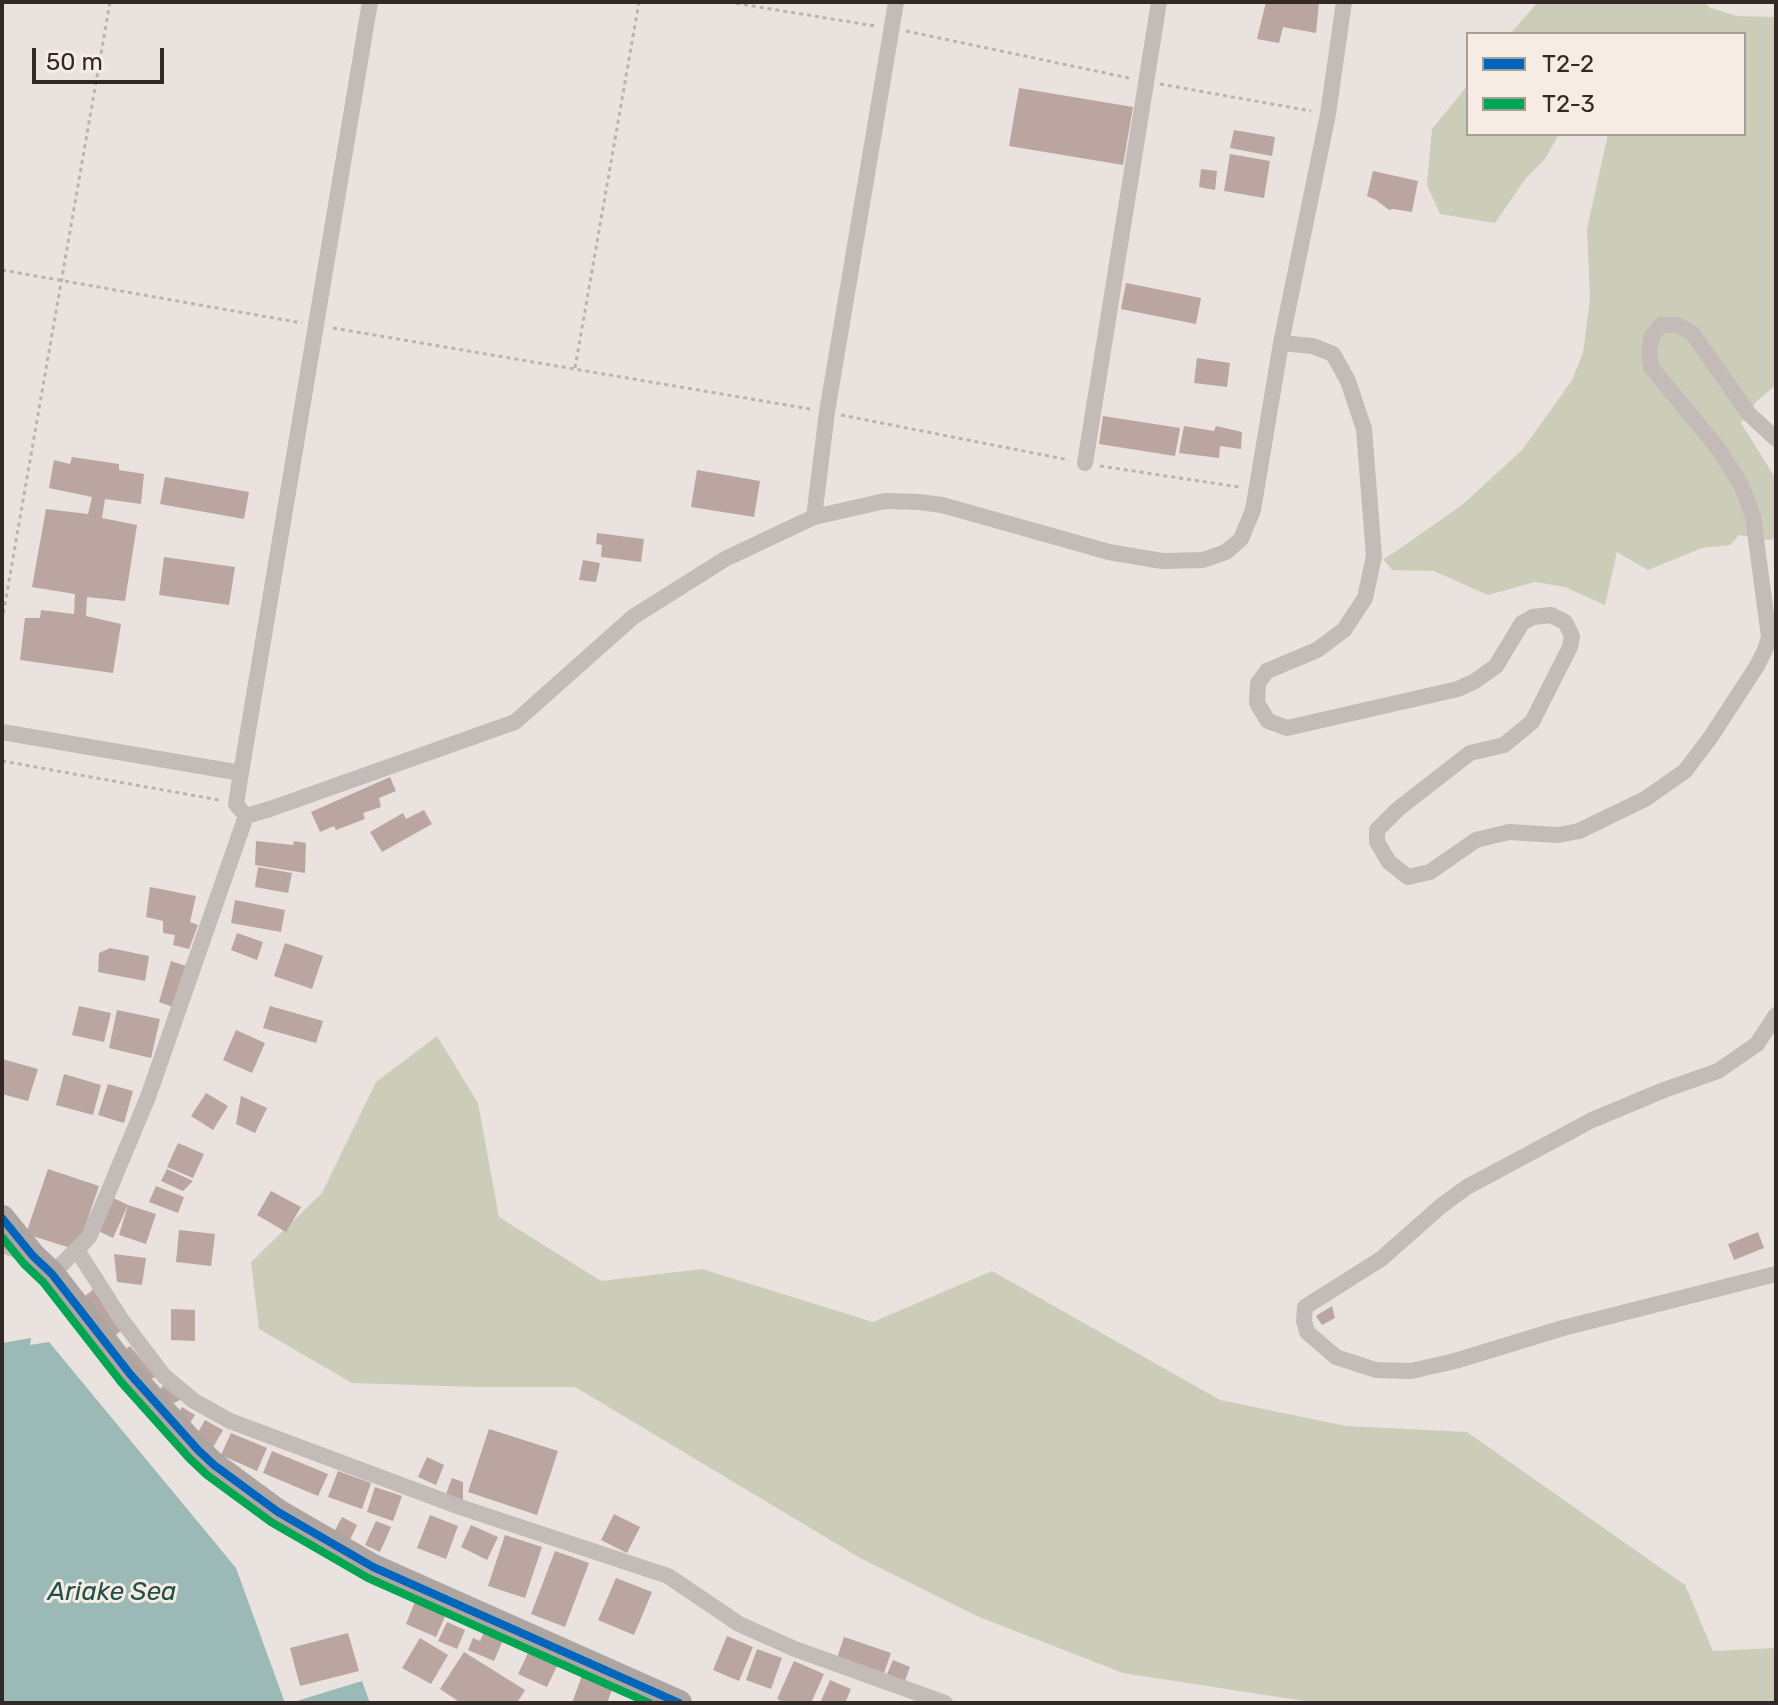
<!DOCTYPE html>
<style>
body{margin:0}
#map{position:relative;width:1778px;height:1705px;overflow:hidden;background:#e9e2de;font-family:Rubik,sans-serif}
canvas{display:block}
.frame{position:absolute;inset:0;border:4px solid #322826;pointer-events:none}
.legend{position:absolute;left:1466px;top:32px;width:280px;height:104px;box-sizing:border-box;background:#f7ece4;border:2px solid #a89e98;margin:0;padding:10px 14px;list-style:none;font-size:24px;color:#322826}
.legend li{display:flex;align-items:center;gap:16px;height:40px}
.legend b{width:40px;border:2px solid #a89e98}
.scale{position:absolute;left:32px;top:48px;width:132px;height:36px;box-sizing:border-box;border:4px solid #322826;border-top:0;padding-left:10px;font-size:24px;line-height:28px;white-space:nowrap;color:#322826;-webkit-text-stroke:6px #f7ece4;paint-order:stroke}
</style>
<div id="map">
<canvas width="1778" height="1705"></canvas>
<div class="frame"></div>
<ul class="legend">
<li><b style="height:10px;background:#0065bd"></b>T2-2</li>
<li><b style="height:10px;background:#00a651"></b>T2-3</li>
</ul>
<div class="scale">50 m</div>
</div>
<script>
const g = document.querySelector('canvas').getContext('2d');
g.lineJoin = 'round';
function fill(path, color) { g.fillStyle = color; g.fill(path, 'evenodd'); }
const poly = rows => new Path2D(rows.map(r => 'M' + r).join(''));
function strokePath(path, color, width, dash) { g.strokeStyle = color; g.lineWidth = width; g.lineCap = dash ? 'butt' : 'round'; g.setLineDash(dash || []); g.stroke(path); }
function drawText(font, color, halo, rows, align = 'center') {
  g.font = font + ' Rubik,sans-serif'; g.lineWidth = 6; g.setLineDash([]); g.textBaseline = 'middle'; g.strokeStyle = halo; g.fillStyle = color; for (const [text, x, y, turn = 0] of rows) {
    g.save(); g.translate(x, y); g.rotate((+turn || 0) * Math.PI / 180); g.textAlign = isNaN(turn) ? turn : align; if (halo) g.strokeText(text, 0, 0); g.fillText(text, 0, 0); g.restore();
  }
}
const green = poly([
 [1538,2,1705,2,1710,8,1737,16,1776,17,1776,385,1756,402,1741,423,1776,479,1776,539,1768,540,1739,535,1730,545,1702,548,1648,570,1617,552,1605,605,1565,587,1535,582,1488,595,1434,571,1392,570,1383,559,1395,552,1462,505,1523,449,1572,380,1583,353,1590,299,1587,229,1608,134,1744,134,1744,34,1510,34],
 [1468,85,1468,134,1559,134,1545,159,1526,178,1495,223,1440,214,1427,185,1432,129],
 [437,1036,478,1103,499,1217,601,1281,702,1269,873,1322,992,1271,1220,1400,1346,1426,1467,1432,1685,1585,1713,1651,1776,1648,1776,1703,1317,1703,1123,1673,979,1617,862,1559,575,1387,478,1387,352,1383,259,1329,251,1262,322,1193,376,1082]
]);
const water = poly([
 [31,1338,30,1345,49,1342,236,1568,285,1703,2,1703,2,1343],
 [362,1681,370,1703,290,1703]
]);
const building = poly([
 [1266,2,1319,2,1316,33,1283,27,1279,43,1257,39],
 [1019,88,1133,107,1123,165,1009,146],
 [1234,130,1275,137,1272,156,1230,148],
 [1230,154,1270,161,1264,198,1224,191],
 [1201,169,1217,171,1215,190,1199,187],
 [1373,171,1418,181,1412,212,1393,209,1389,210,1376,200,1367,196],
 [1126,283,1201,298,1196,324,1121,309],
 [1197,358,1230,363,1227,387,1194,383],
 [1103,416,1180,428,1175,456,1099,444],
 [1184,426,1214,431,1216,426,1242,432,1241,449,1220,446,1219,458,1179,453],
 [72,457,119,464,119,470,144,474,141,504,105,499,102,518,137,525,125,601,87,597,86,616,121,624,113,673,20,660,25,618,40,618,41,610,74,614,75,594,32,587,46,509,88,514,92,497,49,488,54,460,70,464],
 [697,470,760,481,754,517,691,507],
 [165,477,249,492,244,519,160,504],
 [597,533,644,539,641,562,601,557,602,545,596,544],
 [164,557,235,567,229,605,159,595],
 [583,560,600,563,596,582,579,580],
 [390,777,396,791,379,798,381,807,363,813,365,819,336,830,334,826,320,832,311,812],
 [424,810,432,824,382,852,370,832,403,813,406,819],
 [256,841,293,845,294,841,306,843,305,873,255,865],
 [258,867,292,873,288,893,255,887],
 [150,887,196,896,190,922,198,925,189,949,173,945,175,935,163,933,163,921,146,917],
 [235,900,285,910,281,932,231,923],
 [237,933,263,942,257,960,231,950],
 [285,943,323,956,312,989,274,976],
 [110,948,149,956,145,981,98,972,99,953],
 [171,961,186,966,173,1007,159,1002],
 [79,1006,111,1013,104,1042,72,1035],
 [270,1006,323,1021,316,1043,263,1028],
 [117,1010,160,1019,151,1058,109,1048],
 [236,1030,265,1043,252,1073,223,1060],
 [2,1059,38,1069,28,1101,2,1094],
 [64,1074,101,1085,93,1115,56,1105],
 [108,1084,133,1091,124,1123,98,1115],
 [206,1093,228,1106,213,1130,191,1116],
 [241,1096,267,1108,255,1133,236,1124],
 [178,1143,204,1154,193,1178,167,1167],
 [48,1169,99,1186,77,1250,26,1234],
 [167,1169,193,1181,183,1191,161,1181],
 [156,1186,184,1197,178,1213,149,1202],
 [271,1191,301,1207,286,1232,257,1215],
 [107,1195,128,1205,113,1238,92,1228],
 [128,1205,156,1214,146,1244,119,1235],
 [179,1230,215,1234,211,1266,176,1262],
 [1758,1232,1764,1248,1734,1260,1728,1244],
 [114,1254,146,1258,142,1285,117,1282],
 [95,1288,125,1328,110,1339,80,1300],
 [1332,1306,1335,1318,1322,1325,1316,1316],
 [171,1309,195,1310,195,1341,171,1340],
 [130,1346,156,1377,147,1380,123,1351],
 [167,1380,188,1396,174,1403,159,1391],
 [182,1407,195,1415,190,1423,177,1415],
 [205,1420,223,1430,211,1451,197,1434],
 [489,1429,558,1451,537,1515,468,1492],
 [231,1433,267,1448,257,1471,221,1455],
 [272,1451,328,1474,318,1496,263,1473],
 [427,1457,444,1465,436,1485,418,1477],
 [338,1471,371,1483,362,1509,328,1497],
 [452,1478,463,1482,463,1500,446,1494],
 [375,1487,402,1496,393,1521,367,1512],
 [614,1514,640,1527,627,1553,601,1540],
 [430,1515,458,1526,446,1559,417,1548],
 [342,1517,357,1525,350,1540,334,1532],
 [376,1521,391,1527,380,1552,365,1545],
 [471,1525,498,1537,487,1560,461,1547],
 [505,1535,542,1547,525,1598,488,1586],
 [555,1551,589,1563,565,1627,531,1614],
 [616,1578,652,1592,634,1635,598,1620],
 [416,1599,447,1612,436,1637,406,1624],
 [447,1622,465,1630,457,1649,438,1641],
 [484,1632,503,1640,494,1661,468,1650,473,1638,480,1641],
 [348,1633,359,1671,300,1686,290,1648],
 [727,1636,753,1647,739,1681,713,1670],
 [844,1637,891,1653,882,1679,835,1664],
 [420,1638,448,1655,431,1684,402,1668],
 [757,1649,782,1658,771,1689,746,1680],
 [464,1652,525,1690,517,1703,461,1703,440,1689],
 [528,1653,557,1666,547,1687,518,1674],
 [893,1660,910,1667,905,1681,887,1674],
 [794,1661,824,1674,811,1703,786,1703,777,1699],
 [584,1670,615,1682,607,1703,572,1703],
 [830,1680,851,1689,845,1703,820,1703]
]);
const path = poly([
 [728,2,875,26],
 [906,31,1129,78],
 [1160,84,1311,111],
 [2,270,302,323],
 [333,328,810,409],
 [575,368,639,2],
 [841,415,1069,460],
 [1100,466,1239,487],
 [2,621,110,2],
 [2,761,219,800]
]);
const minor = poly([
 [1281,343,1313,346,1333,354,1348,381,1364,429,1374,556,1365,598,1344,630,1317,650,1267,671,1258,683,1257,703,1268,721,1287,728,1458,689,1475,681,1496,666,1522,623,1533,617,1551,615,1565,622,1572,636,1570,647,1532,722,1504,745,1470,753,1398,809,1377,830,1377,842,1389,862,1408,877,1430,872,1476,840,1509,832,1558,835,1579,831,1645,799,1685,771,1710,738,1757,666,1765,650,1769,637,1753,516,1741,485,1717,447,1651,367,1649,351,1652,336,1661,325,1678,325,1692,333,1749,414,1776,439],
 [1085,463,1159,2],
 [814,517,827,412,896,2],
 [2,732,241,773,236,804,246,816],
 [241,773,370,2],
 [246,816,270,809,515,722,633,617,725,559,814,517,885,501,919,502,942,505,1109,552,1162,561,1203,560,1226,552,1241,539,1253,510,1281,343,1328,114,1344,2],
 [1776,1015,1757,1044,1718,1071,1664,1090,1592,1120,1467,1187,1441,1206,1381,1259,1305,1307,1304,1321,1307,1332,1336,1357,1376,1370,1411,1371,1455,1361,1563,1328,1776,1274],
 [2,1242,8,1247,27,1254],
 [77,1250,121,1319,164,1376,194,1401,230,1421,460,1507,668,1576,739,1624,795,1649,945,1703],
 [52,1274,89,1237,107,1195,148,1097,246,816]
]);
const trunk = poly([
 [2,1218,33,1256,52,1274,130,1374,198,1450,214,1465,278,1512,373,1567,679,1703]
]);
const bus1 = poly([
 [2,1218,33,1256,52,1274,130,1374,198,1450,214,1465,278,1512,373,1567,679,1703]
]);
const bus2 = poly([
 [2,1237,24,1264,43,1282,121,1382,189,1458,207,1475,271,1522,368,1578,649,1703]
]);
const waterNames = [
 ["Ariake Sea",112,1592]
];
fill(green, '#cccdb9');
fill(water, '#9bb9b6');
fill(building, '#bba5a0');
strokePath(path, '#bbb3af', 3, [4, 4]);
strokePath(minor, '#c2bbb7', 16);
strokePath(trunk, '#aca5a2', 26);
strokePath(bus1, '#0065bd', 8);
strokePath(bus2, '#00a651', 8);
drawText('italic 26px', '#204f4c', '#f7ece4', waterNames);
</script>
